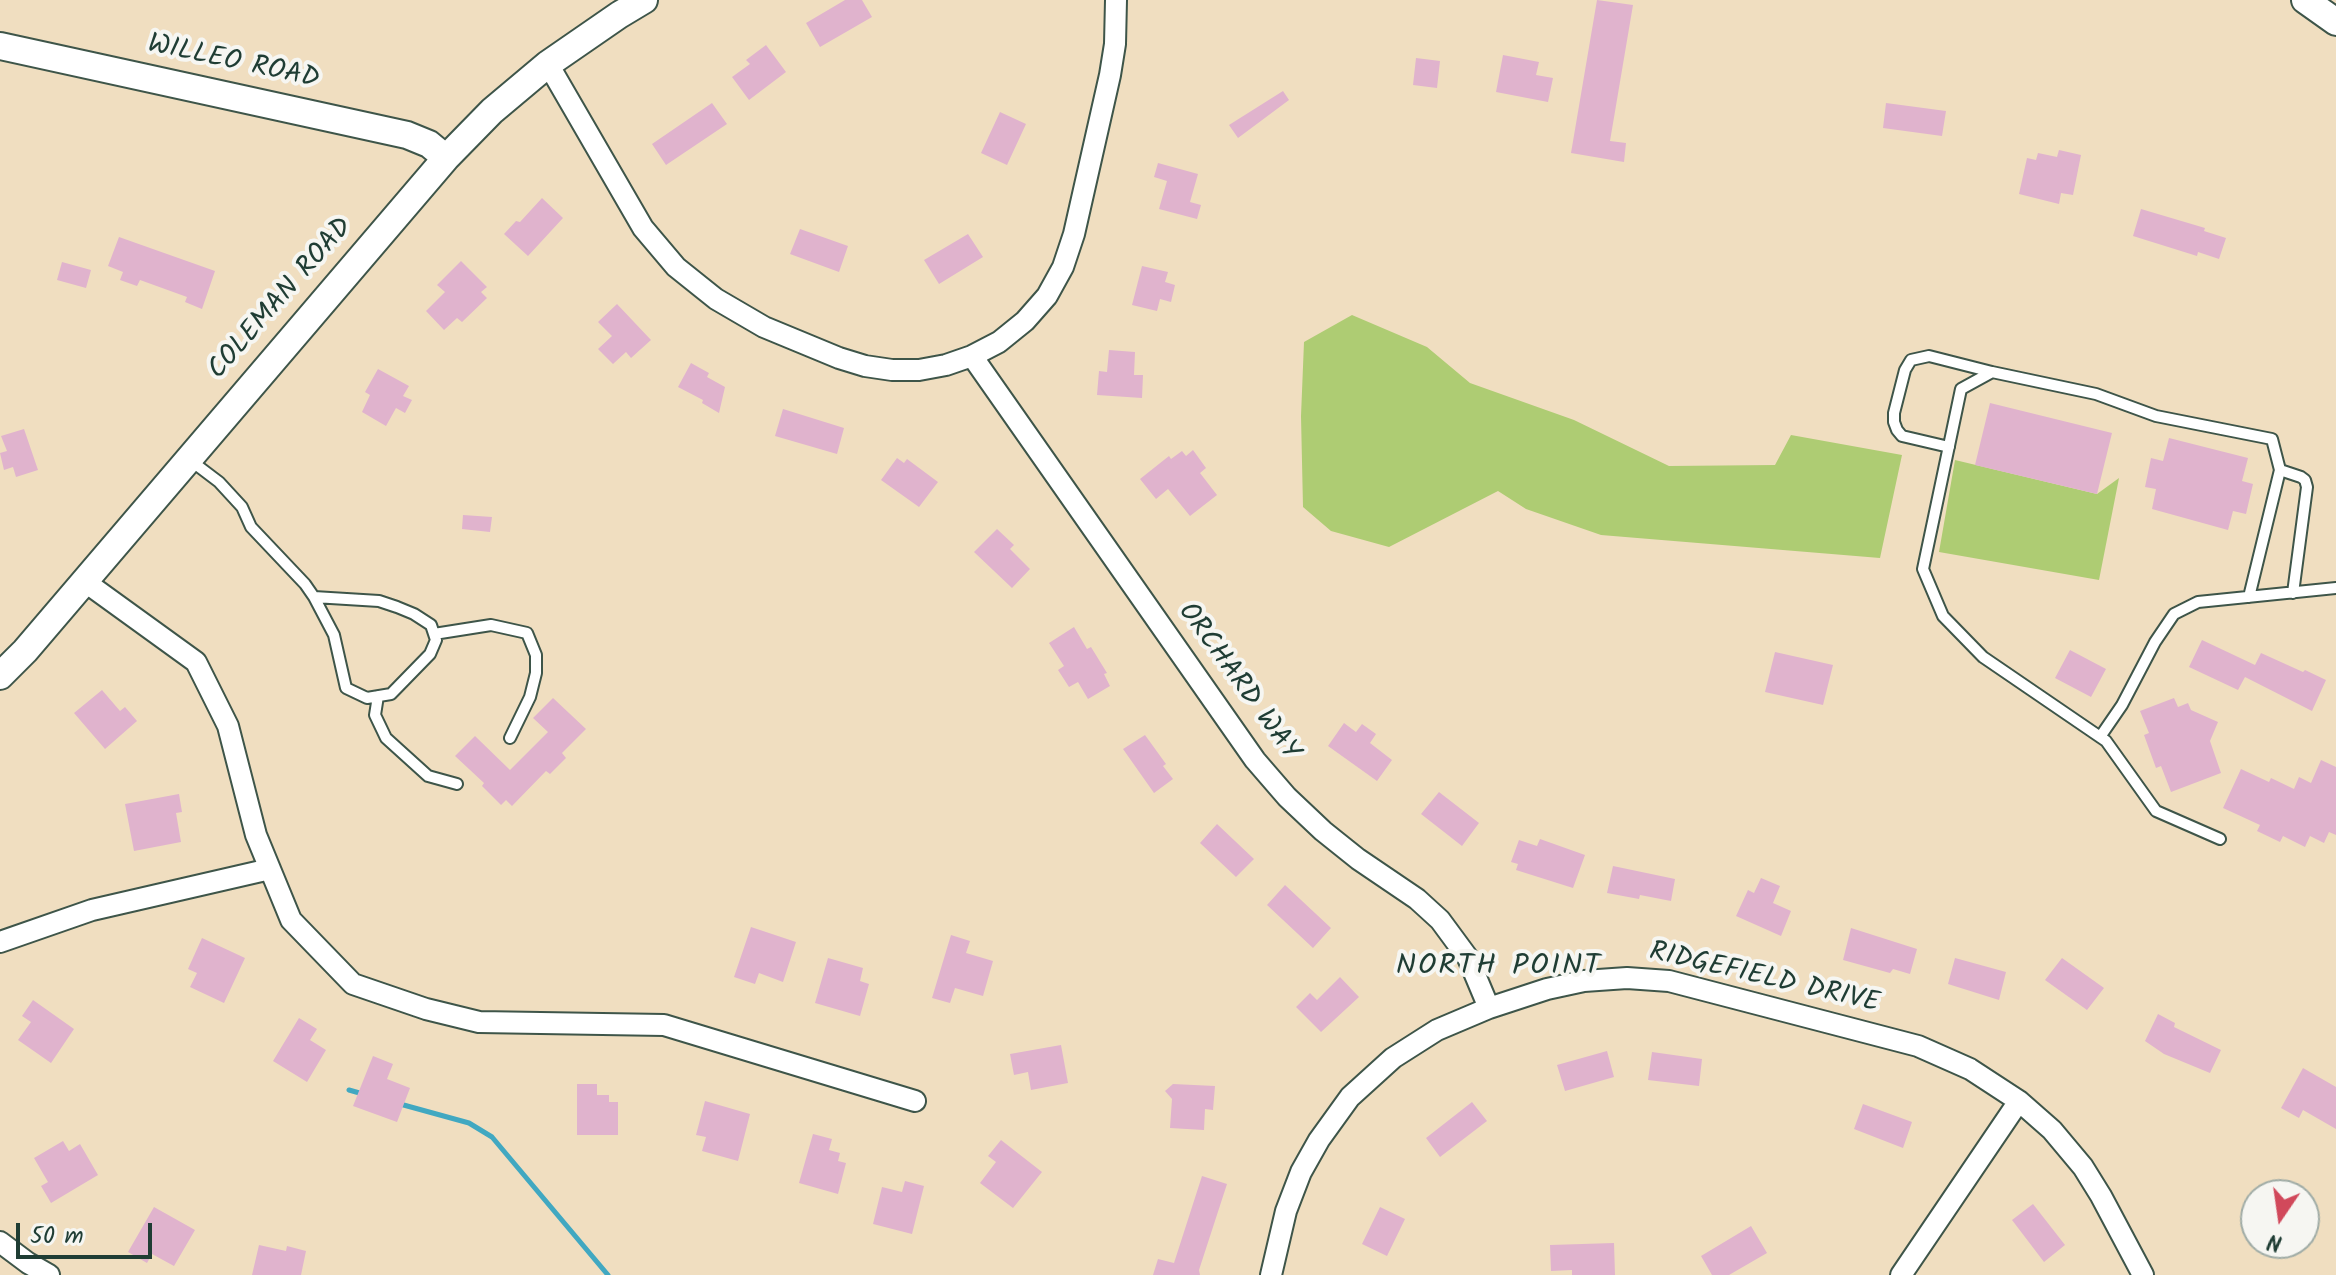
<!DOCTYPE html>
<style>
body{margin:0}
#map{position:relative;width:2336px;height:1275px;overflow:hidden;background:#f0dec0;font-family:Kalam,sans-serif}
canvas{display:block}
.north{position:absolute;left:2240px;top:1179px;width:80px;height:80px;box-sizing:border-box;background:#f6f6f2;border:2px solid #a0aca6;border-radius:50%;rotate:193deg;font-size:22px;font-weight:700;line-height:32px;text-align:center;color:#1f3d34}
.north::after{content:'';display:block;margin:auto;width:28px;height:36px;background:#d1495b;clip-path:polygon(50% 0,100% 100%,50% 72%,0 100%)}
.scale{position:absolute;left:16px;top:1223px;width:136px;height:36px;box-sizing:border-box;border:4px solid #1f3d34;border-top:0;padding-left:10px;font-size:24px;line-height:28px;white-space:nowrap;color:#1f3d34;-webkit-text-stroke:6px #f6f6f2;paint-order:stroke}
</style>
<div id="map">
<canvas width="2336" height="1275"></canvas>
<div class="north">N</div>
<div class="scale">50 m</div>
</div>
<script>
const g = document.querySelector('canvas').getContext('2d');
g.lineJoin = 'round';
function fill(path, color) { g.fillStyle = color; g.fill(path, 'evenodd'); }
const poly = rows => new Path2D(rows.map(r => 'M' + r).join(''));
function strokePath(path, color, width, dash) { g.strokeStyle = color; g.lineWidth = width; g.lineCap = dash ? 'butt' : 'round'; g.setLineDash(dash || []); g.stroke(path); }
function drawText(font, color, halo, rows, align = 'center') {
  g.font = font + ' Kalam,sans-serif'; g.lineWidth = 8; g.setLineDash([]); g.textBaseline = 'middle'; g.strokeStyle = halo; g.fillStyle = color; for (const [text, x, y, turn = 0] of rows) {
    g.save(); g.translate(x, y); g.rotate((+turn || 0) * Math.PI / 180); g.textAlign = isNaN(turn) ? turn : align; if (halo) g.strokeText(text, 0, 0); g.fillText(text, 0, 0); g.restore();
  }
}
const green = poly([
 [1352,315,1427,347,1470,383,1574,420,1669,466,1775,465,1791,435,1902,455,1880,558,1601,535,1526,509,1498,491,1389,547,1331,531,1303,507,1301,416,1304,342],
 [1955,460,2097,494,2119,478,2099,580,1939,552]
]);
const stream = poly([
 [349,1090,363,1094],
 [400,1104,469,1123,492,1137,608,1275]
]);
const building = poly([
 [845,0,862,0,872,17,820,47,806,23],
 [1597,0,1633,5,1610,141,1626,143,1624,162,1571,153],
 [766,45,786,72,749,100,732,77,750,64,746,60],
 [1503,55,1539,62,1536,75,1553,78,1548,102,1496,92],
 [1416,58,1440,61,1437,88,1413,85],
 [1283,91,1289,100,1238,138,1229,125],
 [712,103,727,124,666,165,652,144],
 [1886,103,1946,111,1942,136,1883,128],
 [1000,112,1026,124,1007,165,981,153],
 [2059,150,2081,155,2073,195,2061,193,2059,204,2019,194,2027,158,2036,160,2038,153,2057,157],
 [1158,163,1198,174,1190,202,1201,205,1197,219,1159,209,1167,181,1154,177],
 [542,198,563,218,528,256,504,234,516,221,520,222],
 [2141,209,2205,228,2204,231,2226,238,2219,259,2198,252,2197,256,2133,236],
 [800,229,848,246,839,272,790,254],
 [968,234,983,257,939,284,924,260],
 [119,237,215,271,202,309,185,302,187,297,140,280,137,286,120,280,123,272,108,266],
 [461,261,487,287,481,292,487,298,462,322,457,318,444,330,426,311,445,292,437,285],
 [62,262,91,270,86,288,57,280],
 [1142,266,1168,272,1165,282,1175,285,1171,302,1160,299,1157,311,1132,305],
 [617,304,651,340,631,358,626,352,613,364,598,349,612,336,598,322],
 [1109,350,1135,352,1134,375,1143,375,1142,398,1097,395,1099,371,1107,372],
 [691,363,709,373,707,377,725,387,719,413,702,403,703,400,678,387],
 [378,369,409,386,403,396,412,400,405,413,396,408,386,426,362,412,370,395,365,392],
 [1990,403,2112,433,2097,494,1975,465],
 [783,409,844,428,837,454,775,436],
 [24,429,38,470,16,477,13,467,4,470,0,453,7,451,1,436],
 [2169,438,2248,458,2242,481,2253,484,2246,514,2233,511,2228,530,2152,509,2156,489,2145,487,2151,458,2163,461],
 [1193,450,1206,468,1200,473,1217,495,1190,516,1168,489,1156,499,1140,479,1169,456,1171,459,1182,451,1186,456],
 [897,458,904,463,907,459,938,482,919,507,881,480],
 [463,515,492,517,490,532,462,529],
 [997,529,1014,545,1010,549,1030,569,1012,588,974,552],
 [1074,627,1087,649,1091,647,1107,673,1104,674,1110,686,1088,699,1078,682,1069,687,1058,670,1064,666,1049,643],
 [2202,640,2255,665,2261,653,2303,672,2305,670,2326,680,2312,711,2245,677,2238,690,2189,667],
 [2070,650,2106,669,2091,697,2055,678],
 [1775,652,1833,665,1823,705,1765,692],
 [102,690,120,711,125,707,137,721,105,749,74,713],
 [553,698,586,729,562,753,566,758,550,774,546,771,512,806,506,800,501,805,482,786,484,783,455,756,475,736,510,770,548,732,533,718],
 [2174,698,2178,707,2188,703,2191,710,2218,722,2210,741,2221,773,2171,792,2161,766,2156,768,2144,735,2149,733,2140,711],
 [1344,723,1356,732,1362,724,1376,734,1370,743,1392,760,1377,781,1328,746],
 [1145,735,1166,764,1163,766,1173,779,1154,793,1123,749],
 [2321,760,2336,767,2336,835,2329,832,2324,843,2310,836,2305,847,2283,836,2280,842,2257,831,2260,825,2223,808,2241,769,2269,782,2271,778,2294,789,2299,777,2311,783],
 [1439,792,1479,823,1462,846,1421,814],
 [179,794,182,812,176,813,181,842,134,851,125,804],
 [1217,824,1254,859,1236,877,1200,843],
 [1540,839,1585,855,1573,888,1516,870,1518,864,1511,862,1519,840,1537,846],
 [1613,866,1675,879,1671,901,1640,895,1639,899,1607,893],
 [1761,878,1780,886,1773,903,1791,911,1781,936,1736,916,1748,890,1754,893],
 [1285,885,1331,928,1313,948,1267,905],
 [751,927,796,942,783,982,759,973,755,984,734,977],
 [1851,928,1917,949,1910,974,1893,969,1890,973,1843,960],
 [951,935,970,941,966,953,993,961,983,996,955,988,950,1003,932,998],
 [202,938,245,958,224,1003,190,987,197,973,188,969],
 [828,958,863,968,860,981,869,984,860,1016,815,1003],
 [1955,958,2006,972,1999,1000,1948,984],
 [2062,958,2104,988,2087,1010,2045,980],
 [1340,977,1359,997,1321,1032,1296,1007,1310,993,1317,1000],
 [33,1000,74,1029,51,1063,18,1040,31,1022,22,1016],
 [2158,1014,2175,1023,2174,1027,2221,1050,2210,1073,2164,1054,2145,1041],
 [299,1018,317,1029,310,1040,326,1050,307,1082,273,1061],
 [1061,1045,1068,1083,1031,1090,1028,1072,1014,1075,1010,1054],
 [1607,1051,1614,1077,1565,1091,1557,1065],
 [1652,1052,1702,1059,1699,1086,1648,1080],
 [373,1056,393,1064,387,1079,410,1088,397,1122,353,1106],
 [2303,1068,2336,1087,2336,1129,2303,1110,2299,1118,2281,1108],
 [577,1084,597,1084,597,1095,609,1095,609,1102,618,1102,618,1135,577,1135],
 [1173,1084,1215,1086,1213,1110,1205,1109,1204,1130,1170,1128,1172,1099,1165,1091],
 [705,1101,750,1114,738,1161,702,1151,706,1137,696,1135],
 [1472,1102,1487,1121,1440,1157,1426,1138],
 [1863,1104,1912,1122,1903,1148,1854,1129],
 [813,1134,832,1139,829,1150,840,1153,838,1161,846,1163,838,1194,799,1183],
 [1001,1140,1042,1172,1013,1208,980,1183,996,1162,988,1156],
 [63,1141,69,1151,80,1144,98,1175,51,1203,41,1186,48,1182,34,1158],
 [1202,1176,1227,1184,1199,1270,1200,1275,1153,1275,1158,1259,1174,1263],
 [905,1181,924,1186,912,1234,873,1224,882,1187,902,1192],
 [2033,1204,2065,1245,2044,1262,2012,1220],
 [154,1207,195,1230,174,1266,152,1254,147,1263,128,1252],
 [1380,1207,1405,1219,1387,1256,1362,1244],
 [1751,1226,1767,1253,1729,1275,1712,1275,1701,1256],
 [1614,1243,1615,1275,1572,1275,1572,1270,1551,1271,1550,1245],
 [259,1245,286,1251,287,1246,306,1251,301,1275,252,1275]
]);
const service = poly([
 [1949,447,1902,436,1897,430,1894,422,1894,413,1905,370,1911,360,1929,356,1992,372],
 [190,460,219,482,242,507,251,527,305,584,314,597,334,635,346,688,367,698,391,694,430,654,436,640,431,625,414,614,397,607,379,601,314,597],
 [2249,597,2280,470,2301,477,2305,480,2307,487,2293,593],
 [434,634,491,625,527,633,536,655,536,673,530,697,510,738],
 [378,696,375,715,386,738,428,776,457,784],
 [2100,737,2122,705,2155,642,2174,614,2198,602,2336,588],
 [2220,839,2156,811,2106,741,1983,657,1943,616,1923,569,1961,389,1992,372,2096,394,2156,416,2272,439,2280,470]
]);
const minor = poly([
 [548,64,643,228,676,267,716,299,764,327,839,358,865,366,892,370,919,370,946,365,972,356,999,342,1025,321,1047,296,1063,267,1074,234,1110,75,1115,44,1116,0],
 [972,356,1255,760,1287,797,1323,831,1358,859,1417,899,1440,920,1468,958,1489,1008],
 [84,581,196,662,228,726,256,835,291,920,353,984,426,1009,479,1022,664,1025,915,1101],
 [0,942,92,910,270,869],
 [0,1242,28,1263,49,1275],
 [1271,1275,1286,1211,1301,1172,1319,1140,1350,1097,1393,1058,1437,1030,1489,1008,1547,989,1584,981,1627,978,1669,981,1918,1046,1970,1069,2019,1101,2052,1130,2083,1167,2101,1196,2143,1275],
 [1901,1275,2019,1101]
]);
const tertiary = poly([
 [2305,0,2336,22],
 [0,46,407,135,429,144,446,158],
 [0,676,25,651,446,158,492,111,548,64,619,15,644,0]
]);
const streetNames = [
 ["WILLEO ROAD",233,64,12],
 ["COLEMAN ROAD",282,300,-49],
 ["ORCHARD WAY",1237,683,54],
 ["RIDGEFIELD DRIVE",1764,980,13]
];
const neighbourhoodNames = [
 ["NORTH POINT",1499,969]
];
fill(green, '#aecc73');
strokePath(stream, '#41a8c1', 5);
fill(building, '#e0b3cd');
strokePath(service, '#3e5549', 14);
strokePath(minor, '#3e5549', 24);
strokePath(tertiary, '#3e5549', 30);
strokePath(service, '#fff', 10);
strokePath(minor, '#fff', 20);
strokePath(tertiary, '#fff', 26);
drawText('28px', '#1f3d34', '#f6f6f2', streetNames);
g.letterSpacing = '2px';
drawText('30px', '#1f3d34', '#f6f6f2', neighbourhoodNames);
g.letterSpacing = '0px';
</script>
